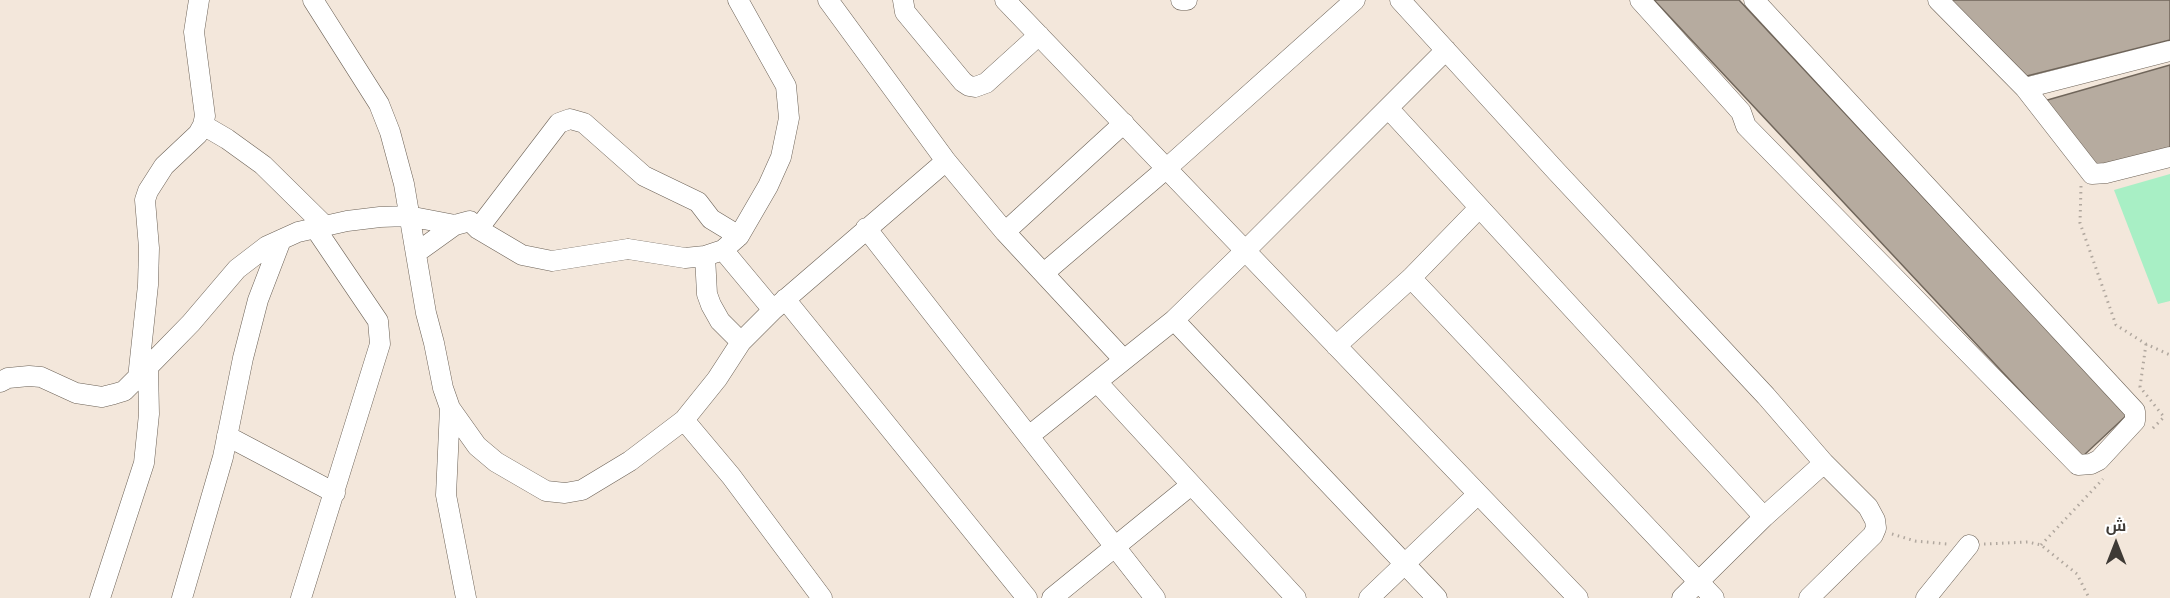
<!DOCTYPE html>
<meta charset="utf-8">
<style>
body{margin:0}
#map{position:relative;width:2170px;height:598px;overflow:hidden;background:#f3e7db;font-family:"Roboto Condensed",Cairo,sans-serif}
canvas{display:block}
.north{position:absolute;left:2086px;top:514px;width:60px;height:60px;-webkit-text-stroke:4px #fff;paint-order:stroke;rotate:0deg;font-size:16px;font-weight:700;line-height:24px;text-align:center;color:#3e3a35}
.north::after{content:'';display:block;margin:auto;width:21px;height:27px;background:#3e3a35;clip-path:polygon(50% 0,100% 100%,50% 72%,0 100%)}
</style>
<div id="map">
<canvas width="2170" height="598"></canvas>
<div class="north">ش</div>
</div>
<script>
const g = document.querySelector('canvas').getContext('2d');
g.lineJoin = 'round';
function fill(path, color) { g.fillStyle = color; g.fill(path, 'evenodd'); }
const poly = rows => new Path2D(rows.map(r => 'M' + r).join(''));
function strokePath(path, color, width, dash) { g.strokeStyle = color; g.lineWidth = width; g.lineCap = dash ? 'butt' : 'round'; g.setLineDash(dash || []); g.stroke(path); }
const green = poly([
 [2170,174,2170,301,2158,304,2114,190]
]);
const building = poly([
 [1654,0,1739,0,2127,415,2082,457,1654,0],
 [1948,0,2170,0,2170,40,2023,77,1948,0],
 [2170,65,2170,149,2098,167,2044,101,2170,65]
]);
const path = poly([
 [2081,186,2080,223,2116,325,2146,344,2170,355],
 [2146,344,2140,387,2164,417,2150,431],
 [1892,534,1915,541,1947,544],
 [1984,544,2028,542,2041,545,2077,574,2089,598],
 [2041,545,2103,479]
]);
const minor = poly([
 [313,0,379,104,390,132,404,184,426,313,434,343,443,388,450,408,477,446,496,462,546,491,565,493,582,490,630,461,684,420,717,379,741,342,773,310,946,161],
 [828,0,946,161,1005,232,1124,360],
 [903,0,905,12,963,82,969,86,975,87,986,83,1039,35],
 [1005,0,1578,598],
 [1181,0,1187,0],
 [1400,0,1556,171,1766,396,1824,463,1868,507,1875,520,1876,528,1873,535,1809,598],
 [1640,0,1733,103,1741,112,1746,126,2078,465,2091,464,2099,460,2135,421,2135,411,1754,0],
 [1938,0,2025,88,2092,174,2106,173,2170,157],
 [2025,88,2170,51],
 [1388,108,1764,517],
 [203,125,227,139,263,165,325,226],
 [866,228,1155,598],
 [478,229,559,123,570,119,584,123,644,176,698,202,711,219,739,236],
 [1005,232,1124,123],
 [723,250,773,310],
 [416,253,455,225,470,221,478,229,522,255,552,261,628,249,685,258,705,256,723,250,739,236,768,186,781,157,789,118,786,86,738,0],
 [705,256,707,294,711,305,720,321,741,342],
 [1044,273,1167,168,1355,0],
 [1411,278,1714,598],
 [785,299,1027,598],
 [1174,320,1437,598],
 [1336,346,1411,278,1479,208],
 [138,378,148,285,149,248,145,200,148,191,164,166,198,134,203,125,205,116,194,32,199,0],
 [0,382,8,378,29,376,41,377,76,393,102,397,114,394,124,391,148,367,191,323,237,269,267,246,298,232,347,221,380,217,408,216,455,225],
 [1097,382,1296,598],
 [450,408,446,495,466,598],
 [684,420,731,476,822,598],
 [227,436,335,493],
 [1029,436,1174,320,1245,251,1446,50],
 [100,598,144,463,149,414,148,367],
 [182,598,223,457,243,358,258,300,281,240],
 [301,598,380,344,378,321,315,228],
 [1052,598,1191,485],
 [1369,598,1478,494],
 [1682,598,1764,517,1824,463],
 [1926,598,1969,545]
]);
fill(green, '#a8efc5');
fill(building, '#b6ab9f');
strokePath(building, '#70665b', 1.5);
strokePath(minor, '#6b6156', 21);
strokePath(path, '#b1a89f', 3, [1.5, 4.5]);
strokePath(minor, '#fff', 20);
</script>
